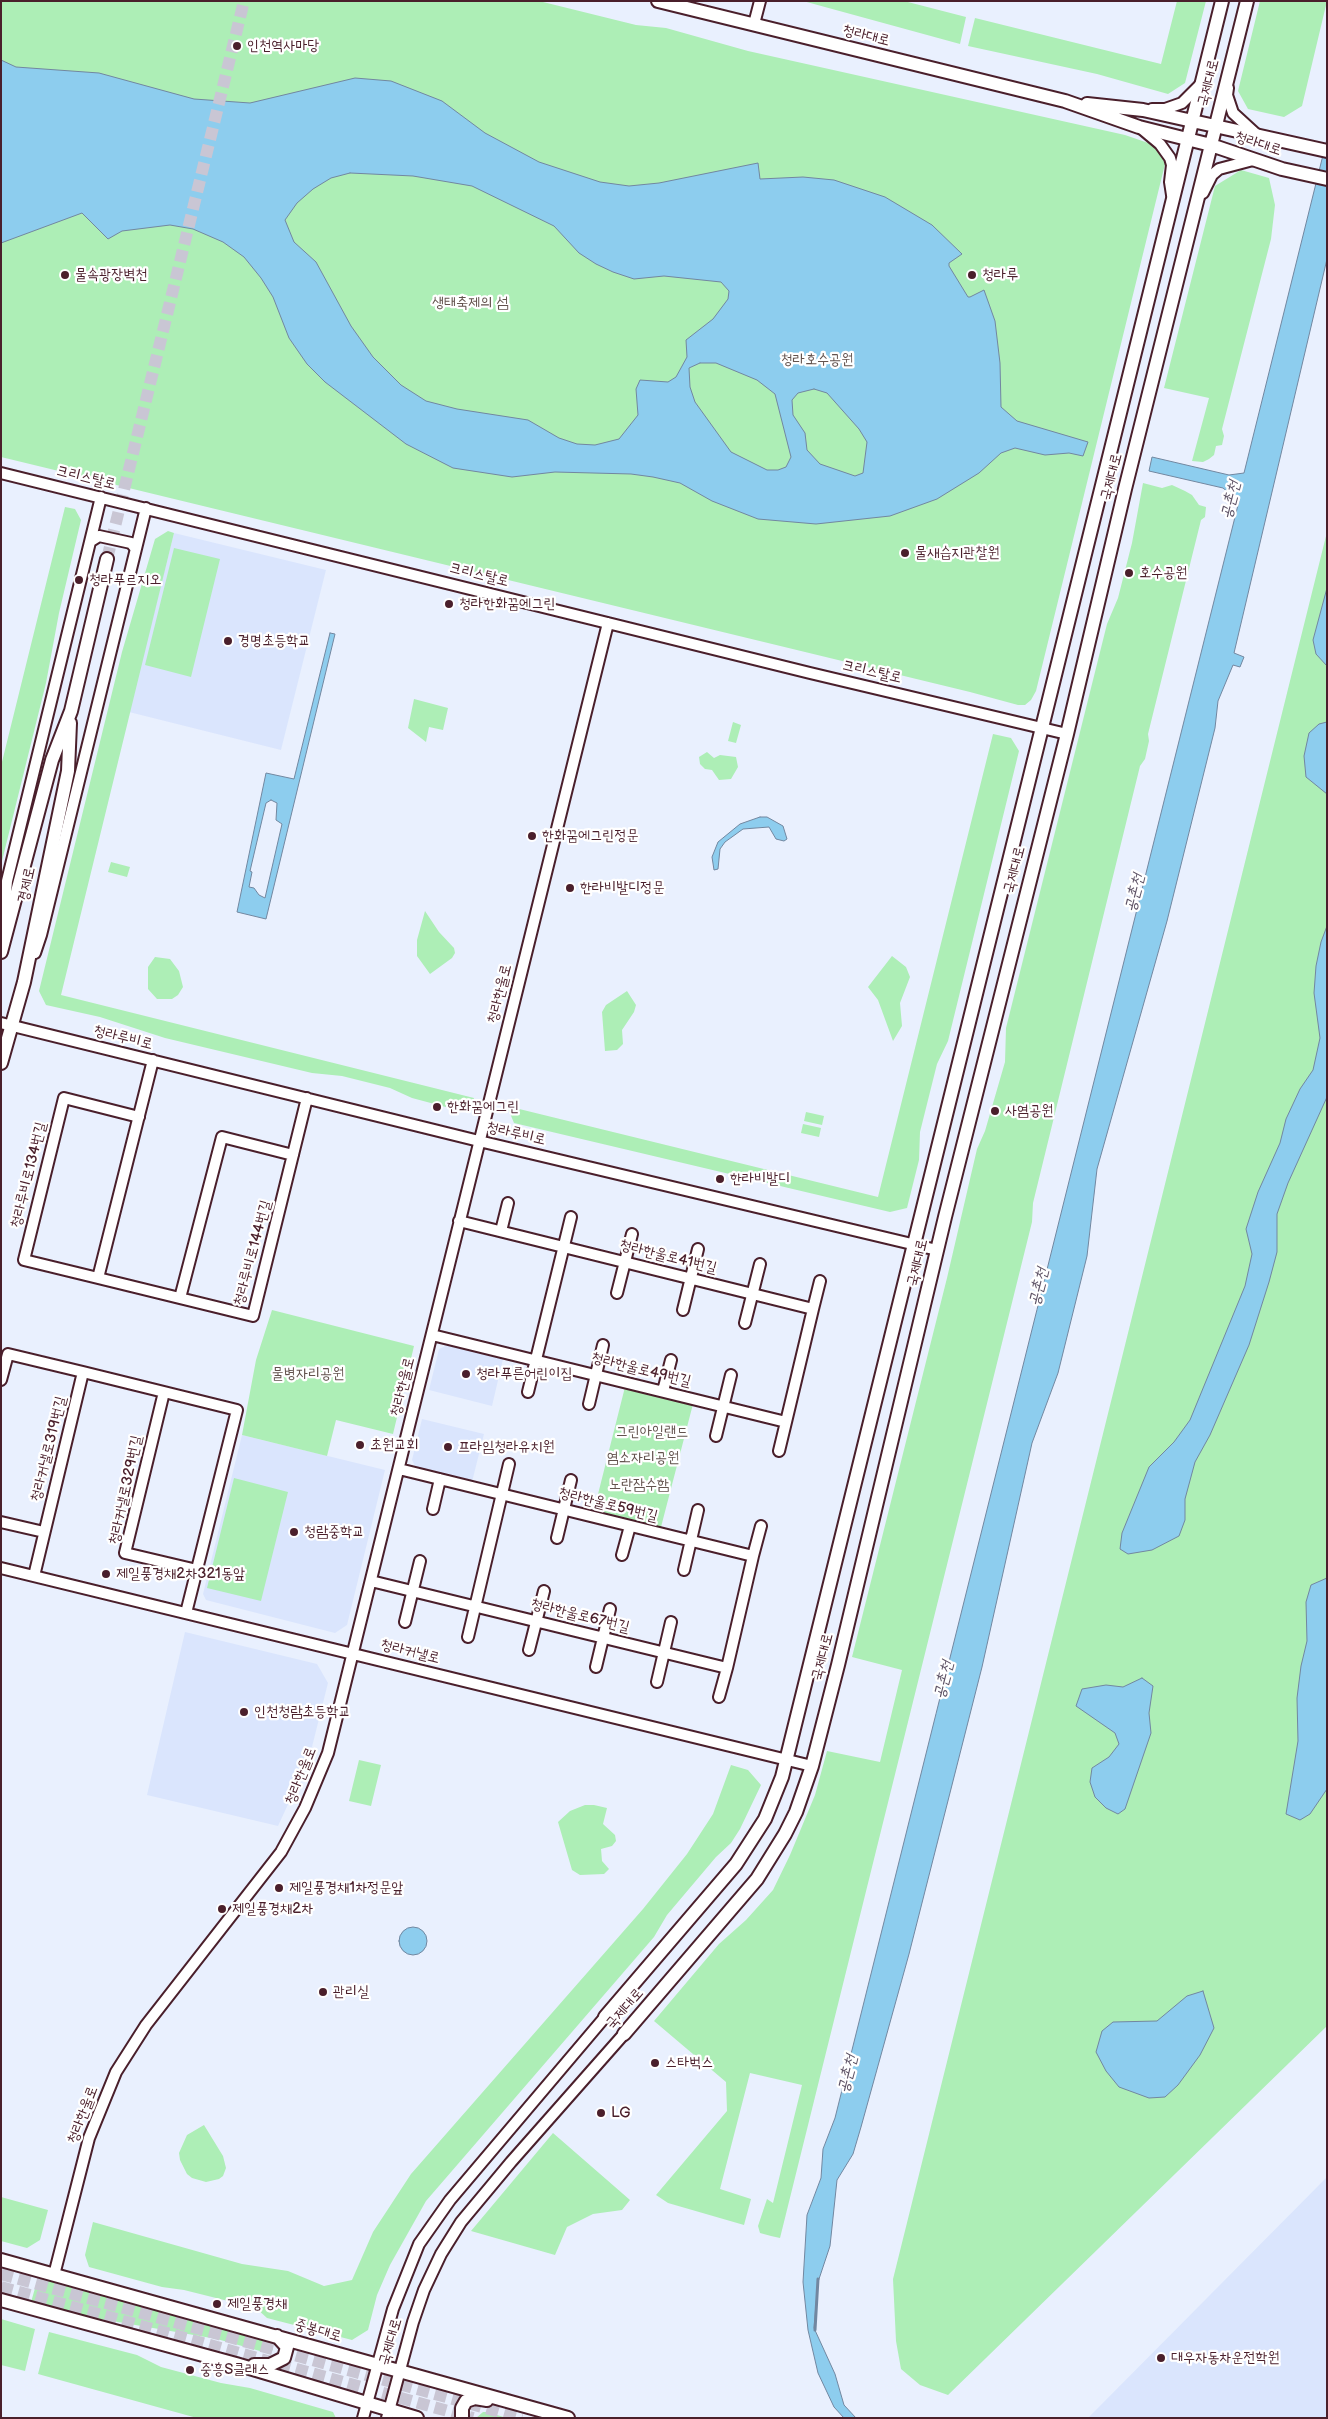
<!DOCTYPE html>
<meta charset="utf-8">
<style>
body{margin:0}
#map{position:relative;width:1328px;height:2419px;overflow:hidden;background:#e9f0fe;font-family:"Balsamiq Sans",sans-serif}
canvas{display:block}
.frame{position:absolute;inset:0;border:2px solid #4a1f2b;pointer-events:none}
</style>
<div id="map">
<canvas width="1328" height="2419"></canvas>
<div class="frame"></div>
</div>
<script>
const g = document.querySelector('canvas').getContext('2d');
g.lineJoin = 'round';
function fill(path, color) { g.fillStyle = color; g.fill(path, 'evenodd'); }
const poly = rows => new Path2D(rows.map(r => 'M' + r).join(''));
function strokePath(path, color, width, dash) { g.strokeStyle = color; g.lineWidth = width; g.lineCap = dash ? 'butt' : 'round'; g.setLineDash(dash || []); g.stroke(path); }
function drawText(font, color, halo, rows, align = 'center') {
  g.font = font + ' "Balsamiq Sans","Poor Story",sans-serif'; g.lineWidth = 4.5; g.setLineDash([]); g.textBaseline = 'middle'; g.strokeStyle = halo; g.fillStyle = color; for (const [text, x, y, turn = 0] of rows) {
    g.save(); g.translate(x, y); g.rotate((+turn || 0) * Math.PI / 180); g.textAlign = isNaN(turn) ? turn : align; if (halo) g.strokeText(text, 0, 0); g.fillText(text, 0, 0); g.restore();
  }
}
const built = poly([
 [174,533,326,570,281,750,129,712],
 [448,1345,503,1359,492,1406,429,1390,439,1349],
 [422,1419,484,1434,472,1482,416,1468,412,1460],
 [242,1435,385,1470,347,1625,335,1633,206,1600,203,1594],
 [185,1632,317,1664,328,1683,309,1759,278,1826,147,1795],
 [1327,2177,1327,2418,1088,2418]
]);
const green = poly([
 [1,1,539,1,636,25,666,28,748,51,1125,135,1157,146,1165,164,1036,691,1031,700,1025,705,1018,705,970,692,1,457],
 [803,1,904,1,966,17,960,44],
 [1177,1,1206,1,1185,83,1168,94,1097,74,968,46,975,18,1161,64],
 [1260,1,1327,1,1302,106,1284,117,1248,109,1238,91],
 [1241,170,1269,178,1275,205,1271,239,1222,429,1224,436,1222,445,1216,446,1214,455,1209,459,1203,462,1192,461,1209,398,1164,388,1215,186],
 [1143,483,1162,488,1172,485,1185,491,1192,495,1199,505,1206,507,1205,517,1201,520,1148,734,1149,741,1145,759,1140,766,1033,1203,1032,1222,780,2238,771,2236,760,2233,758,2226,767,2199,773,2203,802,2085,750,2073,720,2189,751,2199,744,2225,668,2203,656,2195,727,2111,726,2082,654,2021,719,1944,746,1920,773,1890,790,1855,815,1795,827,1751,880,1762,902,1670,852,1657,947,1278,977,1149,985,1131,1005,1062,1006,1028,1107,624,1118,598,1132,543],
 [65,507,75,509,81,520,59,613,46,683,1,865,1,766],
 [168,531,174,533,61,995,474,1098,473,1102,457,1110,412,1098,390,1088,342,1076,312,1073,165,1038,100,1017,46,1005,39,991,122,652,155,539],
 [1327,532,1327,2026,948,2395,920,2385,901,2369,896,2341,893,2279],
 [174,548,220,559,191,677,145,665],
 [414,699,448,708,443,730,429,727,426,742,408,728],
 [733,722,741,725,736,743,728,741],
 [993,734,1011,738,1019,751,948,1041,937,1064,920,1132,919,1160,907,1208,890,1212,514,1123,507,1106,878,1197],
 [707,752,714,758,720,755,736,757,738,767,731,779,719,780,712,770,705,769,700,764,699,757],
 [111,862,130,867,127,877,108,872],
 [425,911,439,932,454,948,455,953,452,958,430,974,417,956,417,940],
 [892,956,906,967,910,977,900,1003,902,1026,893,1041,878,1000,868,987],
 [155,957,170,959,179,971,183,987,178,995,172,999,157,999,148,989,148,967],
 [627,991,636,1005,634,1012,622,1030,623,1044,617,1050,605,1051,602,1012,606,1005],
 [806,1112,824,1116,822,1125,804,1121],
 [803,1124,821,1128,819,1137,801,1133],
 [272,1310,414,1346,393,1434,336,1420,327,1456,242,1435,256,1360],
 [625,1387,693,1404,661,1527,594,1510],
 [234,1478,288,1492,261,1601,207,1588],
 [359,1760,381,1765,371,1806,349,1801],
 [731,1765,748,1770,761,1785,740,1829,731,1843,716,1857,667,1915,654,1937,426,2201,390,2265,377,2295,368,2330,352,2340,267,2318,256,2308,184,2290,162,2287,89,2267,85,2255,93,2222,242,2264,288,2271,324,2286,352,2280,373,2232,411,2174,643,1909,687,1854,713,1814],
 [594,1805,607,1808,603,1824,615,1835,616,1841,612,1846,601,1849,602,1861,609,1869,604,1874,580,1875,572,1870,558,1822,570,1811,585,1805],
 [204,2125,223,2156,226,2168,223,2176,219,2179,206,2182,192,2178,187,2174,180,2160,179,2153,187,2135],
 [553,2133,630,2200,622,2210,593,2214,567,2227,555,2255,471,2231],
 [1,2197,48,2210,40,2240,27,2248,1,2241],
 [38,2278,271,2342,273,2350,267,2353,217,2339,83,2316,31,2302],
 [1,2319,35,2329,25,2371,1,2365],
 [49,2332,137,2355,161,2367,221,2383,250,2388,333,2412,336,2418,197,2418,38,2374],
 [483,2412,487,2412,507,2418,476,2418]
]);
const water = poly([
 [1,60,16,67,99,73,194,99,250,103,355,78,391,81,442,101,485,133,539,162,600,182,629,186,659,183,758,163,760,179,803,177,834,180,885,197,932,225,962,254,949,263,949,266,968,297,970,297,984,290,995,321,1000,363,1001,407,1017,421,1088,442,1083,456,1069,453,1045,455,1015,448,1001,453,979,473,937,499,890,516,816,524,758,519,712,501,680,483,653,477,631,474,555,472,512,477,453,468,406,444,325,382,307,364,289,338,273,297,261,278,244,257,223,242,193,229,170,225,122,231,108,239,82,213,1,243,1,60],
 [350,173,413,176,472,186,554,226,579,253,596,264,613,272,634,279,664,276,721,282,729,291,728,299,713,319,686,340,687,357,676,377,668,382,640,380,636,389,638,415,619,439,595,445,577,444,559,438,528,420,457,409,426,401,401,385,373,357,351,326,316,262,294,242,285,220,297,203,313,189,331,178,350,173],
 [700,363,716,363,757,380,775,394,791,457,786,467,778,470,767,470,731,452,695,402,690,387,689,368,700,363],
 [814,389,827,393,859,429,867,442,863,473,855,476,820,464,807,450,805,433,793,415,792,400,798,393,814,389],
 [1327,139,1327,259,1234,653,1244,657,1240,667,1233,665,1218,701,1215,728,1167,921,1097,1169,1087,1256,1058,1373,1032,1443,982,1667,909,1954,861,2127,853,2154,837,2180,830,2246,818,2282,814,2328,835,2374,844,2405,856,2418,844,2418,834,2407,818,2373,808,2330,803,2282,807,2215,821,2178,823,2149,835,2118,1239,501,1223,488,1149,471,1152,457,1229,475,1244,473,1327,139],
 [1327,588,1327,666,1316,654,1313,640,1327,588],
 [330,633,335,634,266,919,237,912,266,773,294,779,330,633],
 [271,800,277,803,276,820,282,824,265,898,259,895,254,888,249,887,252,872,250,871,266,803,271,800],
 [1327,722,1327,794,1306,777,1304,756,1309,733,1319,724,1327,722],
 [760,817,767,817,783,826,787,839,784,841,776,839,769,827,743,829,725,842,720,849,718,869,714,870,712,857,718,842,740,824,760,817],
 [1327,926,1327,1097,1288,1183,1277,1214,1277,1252,1269,1282,1249,1345,1210,1435,1195,1462,1185,1499,1185,1520,1179,1536,1152,1550,1128,1554,1120,1549,1122,1533,1149,1467,1174,1442,1190,1420,1245,1286,1252,1254,1246,1229,1258,1192,1280,1143,1286,1119,1300,1089,1313,1070,1320,1038,1314,993,1316,966,1321,942,1327,926],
 [1327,1578,1327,1789,1310,1814,1300,1820,1286,1814,1298,1741,1297,1698,1301,1666,1307,1641,1306,1602,1311,1585,1327,1578],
 [1142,1678,1153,1686,1149,1713,1151,1733,1125,1809,1118,1814,1106,1808,1095,1797,1090,1782,1092,1768,1109,1757,1119,1744,1115,1733,1076,1706,1082,1689,1106,1685,1123,1687,1142,1678],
 '399 1941a14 14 0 1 1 28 0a14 14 0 1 1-28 0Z',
 [1203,1991,1214,2028,1200,2055,1178,2085,1165,2097,1149,2098,1119,2087,1106,2071,1096,2052,1102,2031,1113,2022,1157,2021,1187,1996,1203,1991]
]);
const stream = poly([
 [815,2330,818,2279]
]);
const majorTunnel = poly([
 [107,559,244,1],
 [1,2274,522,2418],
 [1,2287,473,2418]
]);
const minor = poly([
 [754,24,760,1],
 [1228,88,1227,95,1233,113,1257,135],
 [1152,109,1165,109,1182,103,1201,84],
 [1142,129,1160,144,1170,158,1172,165,1170,182,1172,195],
 [1203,193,1212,175,1219,169,1253,160],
 [1,473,810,673,1067,734],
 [91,541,99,536,131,543,136,549],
 [3,927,7,881,101,497],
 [35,953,41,935,146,508],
 [1,1023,479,1141,937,1250],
 [153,1060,98,1278,253,1316,307,1098],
 [501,1231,508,1203],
 [98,1278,24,1260,64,1098,139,1117],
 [617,1293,632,1234],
 [180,1298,222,1137,293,1155],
 [813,1309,820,1281],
 [683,1310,698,1249],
 [745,1323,760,1264],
 [432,1335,786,1422,813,1309,459,1221],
 [1,1380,8,1354,83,1372],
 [663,1391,671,1360],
 [164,1392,125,1553,197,1570],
 [528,1392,571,1217],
 [589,1404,603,1345],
 [716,1436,731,1375],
 [779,1451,786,1422],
 [433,1509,440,1479],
 [1,1522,44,1532],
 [557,1538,571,1480],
 [622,1555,630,1526],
 [753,1556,761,1526],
 [1,1568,812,1766],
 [684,1570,698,1510],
 [34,1576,83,1372,237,1410,186,1613],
 [371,1581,727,1668,753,1556,399,1469],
 [405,1622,420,1561],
 [468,1637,509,1464],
 [529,1650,544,1591],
 [596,1667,610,1609],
 [657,1682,671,1622],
 [719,1697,727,1668],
 [54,2275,89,2138,116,2072,146,2025,281,1852,305,1808,328,1753,608,623],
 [363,2418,393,2309,419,2244,450,2200,605,2017],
 [387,2418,413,2322,424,2290,441,2254,461,2222,511,2162,624,2034]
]);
const major = poly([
 [658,1,1065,101,1139,127,1211,145,1282,169,1327,179],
 [1087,104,1143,110,1327,151],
 [1,952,52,760,71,711,107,559],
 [1,1063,24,982,68,771,70,723],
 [605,2017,736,1864,765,1819,782,1777,1222,1],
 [624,2034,757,1879,785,1834,796,1812,812,1766,838,1665,945,1217,1067,734,1125,489,1247,1],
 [1,2260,568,2418],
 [1,2300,236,2364,417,2418],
 [254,2365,270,2365,284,2358,287,2347,277,2336],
 [462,2418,462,2408,466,2401,475,2398,487,2400]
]);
const markers = [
 [237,46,5,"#4a1f2b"],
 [65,275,5,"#4a1f2b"],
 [972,275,5,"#4a1f2b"],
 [905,553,5,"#4a1f2b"],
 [1129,573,5,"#4a1f2b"],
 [79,580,5,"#4a1f2b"],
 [449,604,5,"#4a1f2b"],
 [228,641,5,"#4a1f2b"],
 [532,836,5,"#4a1f2b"],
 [570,888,5,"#4a1f2b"],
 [437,1107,5,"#4a1f2b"],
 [995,1111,5,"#4a1f2b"],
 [720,1179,5,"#4a1f2b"],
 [466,1374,5,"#4a1f2b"],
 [360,1445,5,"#4a1f2b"],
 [448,1447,5,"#4a1f2b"],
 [294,1532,5,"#4a1f2b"],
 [106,1574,5,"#4a1f2b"],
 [244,1712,5,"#4a1f2b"],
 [279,1888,5,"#4a1f2b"],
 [222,1909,5,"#4a1f2b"],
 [323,1992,5,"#4a1f2b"],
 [655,2063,5,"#4a1f2b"],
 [601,2113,5,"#4a1f2b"],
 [217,2304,5,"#4a1f2b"],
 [1161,2358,5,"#4a1f2b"],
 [190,2370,5,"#4a1f2b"]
];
const streetNames = [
 ["청라대로",866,36,14],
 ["국제대로",1209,83,-76],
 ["청라대로",1258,144,18],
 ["국제대로",1112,477,-76],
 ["크리스탈로",86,478,14],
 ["크리스탈로",479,575,14],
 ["크리스탈로",872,672,13],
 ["국제대로",1015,870,-76],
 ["경제로",27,885,-78],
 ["청라한울로",500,994,-76],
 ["청라루비로",123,1038,14],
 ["청라루비로",516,1134,13],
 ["청라루비로134번길",29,1175,-76],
 ["청라루비로144번길",253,1253,-75],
 ["청라한울로41번길",668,1257,14],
 ["국제대로",918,1263,-77],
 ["청라한울로49번길",641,1370,14],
 ["청라한울로",403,1387,-76],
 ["청라커낼로319번길",49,1449,-76],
 ["청라커낼로329번길",126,1490,-78],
 ["청라한울로59번길",608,1505,14],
 ["청라한울로67번길",580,1616,14],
 ["청라커낼로",410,1652,14],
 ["국제대로",823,1657,-76],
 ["청라한울로",301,1776,-68],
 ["국제대로",625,2009,-49],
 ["청라한울로",83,2115,-69],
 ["중봉대로",318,2331,16],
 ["국제대로",391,2342,-74]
];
const poiNames = [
 ["인천역사마당",247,46],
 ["물속광장벽천",75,275],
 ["청라루",982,275],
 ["물새습지관찰원",915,553],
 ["호수공원",1139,573],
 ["청라푸르지오",89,580],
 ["청라한화꿈에그린",459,604],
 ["경명초등학교",238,641],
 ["한화꿈에그린정문",542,836],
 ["한라비발디정문",580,888],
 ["한화꿈에그린",447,1107],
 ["사염공원",1005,1111],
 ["한라비발디",730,1179],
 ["청라푸른어린이집",476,1374],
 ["초원교회",370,1445],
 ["프라임청라유치원",458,1447],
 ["청람중학교",304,1532],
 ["제일풍경채2차321동앞",116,1574],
 ["인천청람초등학교",254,1712],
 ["제일풍경채1차정문앞",289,1888],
 ["제일풍경채2차",232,1909],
 ["관리실",333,1992],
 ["스타벅스",665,2063],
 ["LG",611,2113],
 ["제일풍경채",227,2304],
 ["대우자동차운전학원",1171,2358],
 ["중흥S클래스",200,2370]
];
const parkNames = [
 ["생태축제의 섬",470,303],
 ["청라호수공원",817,360],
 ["물병자리공원",308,1374],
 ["그린아일랜드",652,1432],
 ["염소자리공원",643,1458],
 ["노란잠수함",639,1485]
];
const waterNames = [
 ["공촌천",1231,500,-76],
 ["공촌천",1135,893,-76],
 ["공촌천",1039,1287,-76],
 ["공촌천",944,1680,-76],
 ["공촌천",848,2074,-76]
];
fill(built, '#dae5fd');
fill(green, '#adeeb6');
fill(water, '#8dcdee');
strokePath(water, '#7287a0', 1);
strokePath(stream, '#7287a0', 3);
strokePath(majorTunnel, '#c9c6d4', 12, [12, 6]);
strokePath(minor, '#4a1f2b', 14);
strokePath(major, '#4a1f2b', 16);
strokePath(minor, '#fff', 10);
strokePath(major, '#fff', 12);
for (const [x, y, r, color] of markers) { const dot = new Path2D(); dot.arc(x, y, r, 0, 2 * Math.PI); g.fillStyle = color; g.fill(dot); strokePath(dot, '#fff', 2); }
drawText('15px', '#4a1f2b', '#fff', streetNames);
drawText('15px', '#4a1f2b', '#fff', poiNames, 'left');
drawText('15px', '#63534e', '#fff', parkNames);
drawText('italic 16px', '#5e5366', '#fff', waterNames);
</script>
